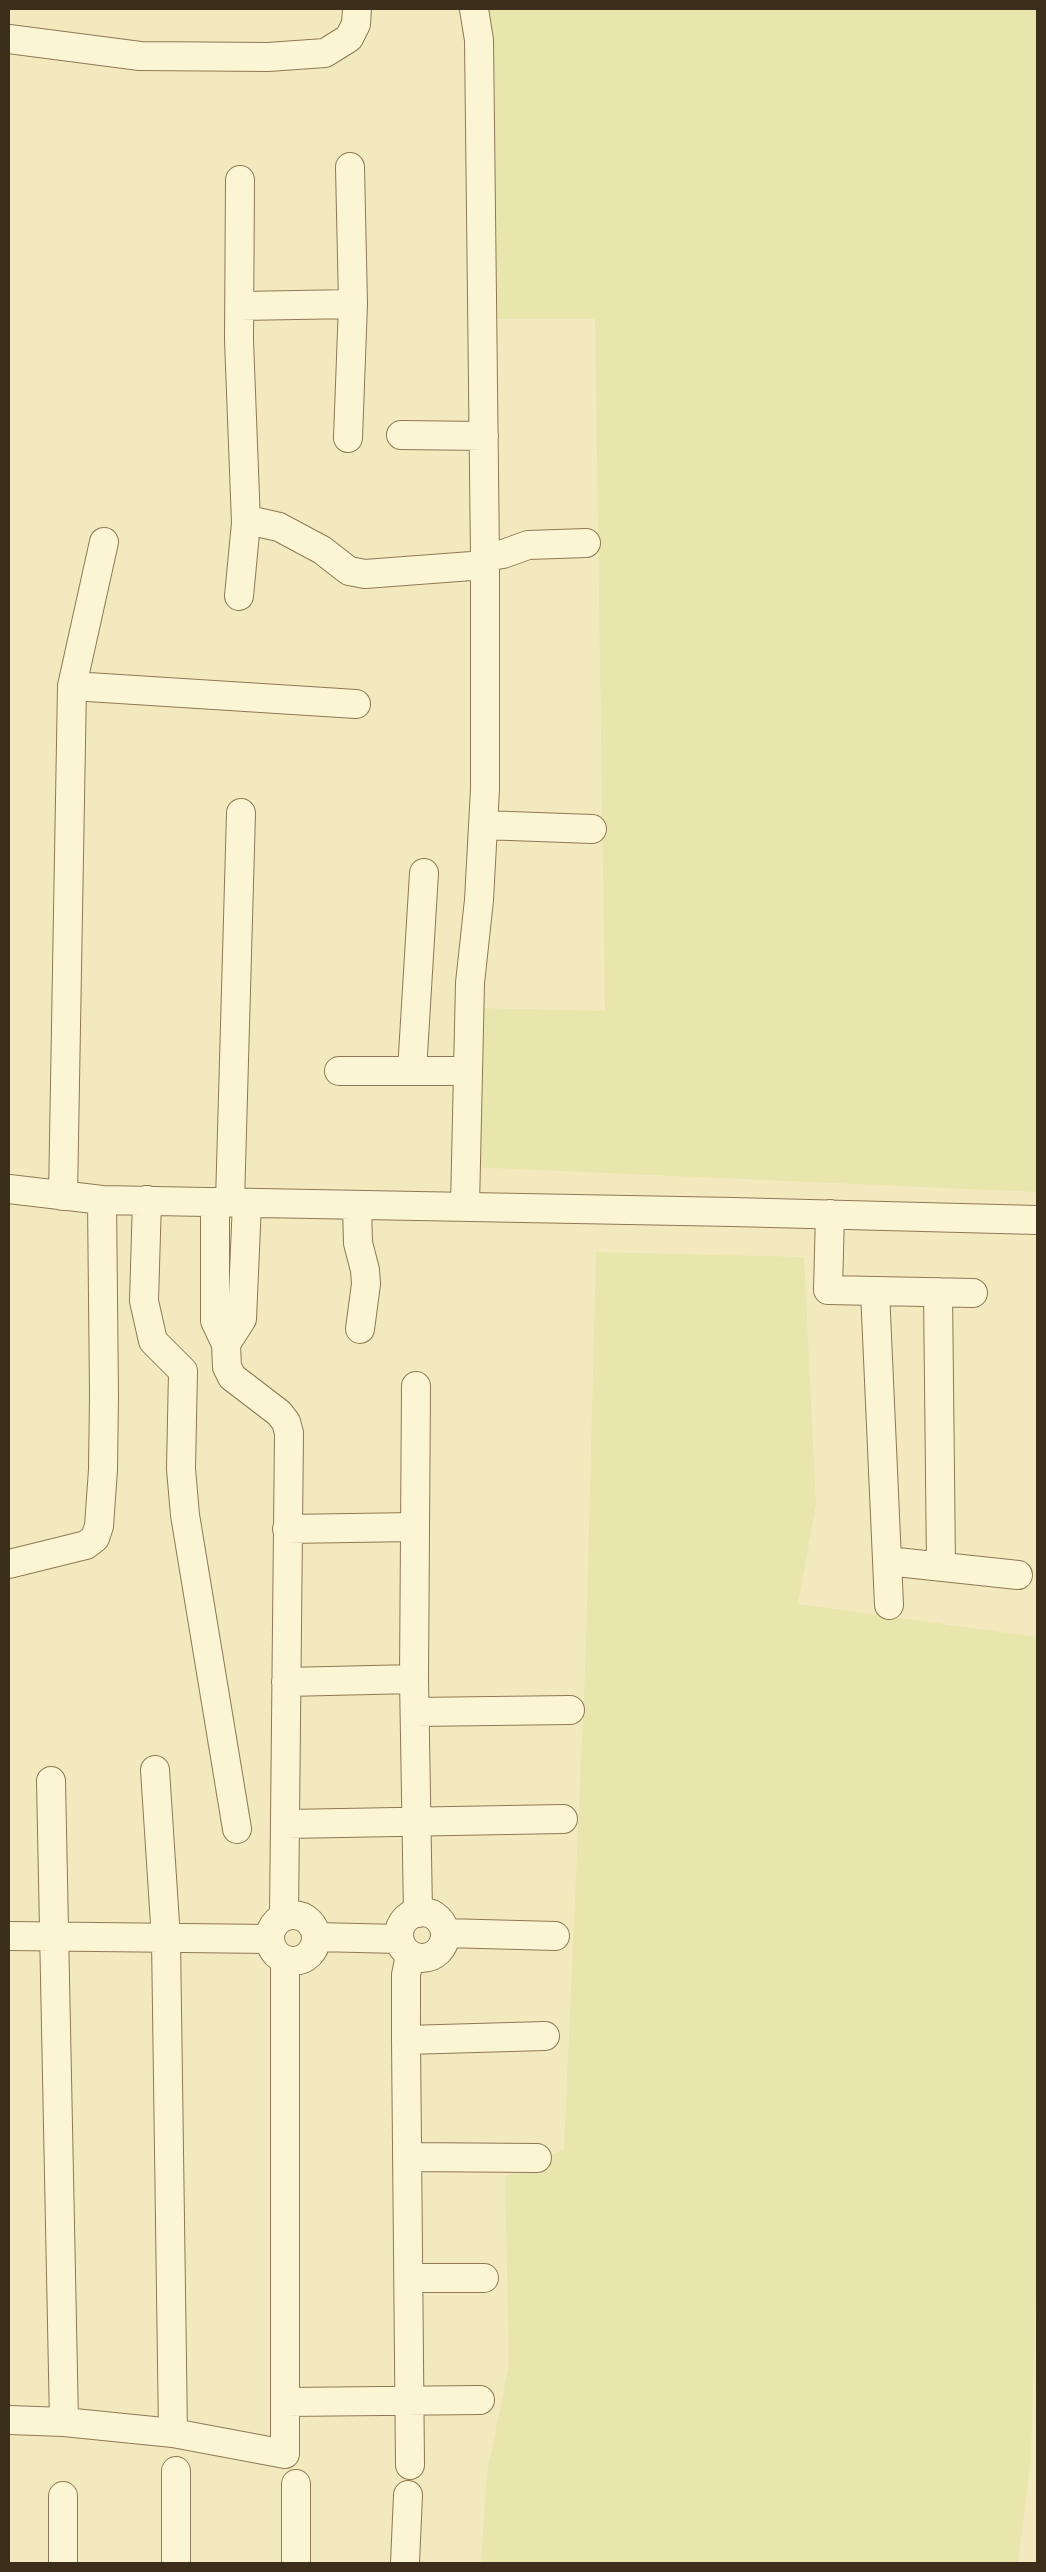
<!DOCTYPE html>
<style>
body{margin:0}
#map{position:relative;width:1046px;height:2572px;overflow:hidden;background:#f2e9bf;font-family:Georgia,serif}
canvas{display:block}
.frame{position:absolute;inset:0;border:10px solid #3b2e1b;pointer-events:none}
</style>
<div id="map">
<canvas width="1046" height="2572"></canvas>
<div class="frame"></div>
</div>
<script>
const g = document.querySelector('canvas').getContext('2d');
g.lineJoin = 'round';
function fill(path, color) { g.fillStyle = color; g.fill(path, 'evenodd'); }
const poly = rows => new Path2D(rows.map(r => 'M' + r).join(''));
function strokePath(path, color, width, dash) { g.strokeStyle = color; g.lineWidth = width; g.lineCap = dash ? 'butt' : 'round'; g.setLineDash(dash || []); g.stroke(path); }
const farmland = poly([
 [478,9,1037,9,1037,1192,470,1167,477,1008,605,1011,595,319,485,319],
 [596,1252,804,1257,816,1505,798,1604,1037,1637,1037,2248,1031,2458,1018,2563,481,2563,487,2473,509,2364,505,2177,564,2149,586,1647]
]);
const minor = poly([
 [9,39,140,56,268,57,325,53,349,38,356,24,357,9],
 [240,180,239,340,246,523,257,522,279,527,322,550,349,571,365,574,485,565],
 [240,306,353,304,350,167],
 [401,435,484,436],
 [348,438,353,304],
 [485,557,503,554,528,545,586,543],
 [239,596,246,523],
 [72,686,356,704],
 [483,825,592,829],
 [339,1071,468,1071],
 [412,1071,424,873],
 [9,1189,102,1200,733,1212,1037,1220],
 [63,1196,72,686,104,542],
 [147,1200,144,1301,153,1341,183,1371,181,1469,185,1515,237,1829],
 [215,1202,215,1321,226,1344,227,1367,232,1377,279,1413,286,1422,289,1433,284,1917],
 [230,1202,241,813],
 [357,1205,358,1243,365,1270,366,1284,360,1329],
 [465,1206,470,983,479,900,485,789,485,557,479,40,474,9],
 [830,1214,828,1290,973,1293],
 [875,1291,889,1605],
 [938,1292,941,1566],
 [226,1344,242,1319,247,1203],
 [416,1386,414,1679,418,1913],
 [287,1529,415,1527],
 [887,1561,1018,1575],
 [9,1564,86,1545,95,1538,99,1526,103,1470,104,1395,102,1200],
 [286,1682,414,1679],
 [415,1712,570,1710],
 [155,1770,166,1939,173,2433],
 [51,1781,64,2422],
 [286,1824,563,1819],
 '399 1935a23 23 0 1 1 46 0a23 23 0 1 1-46 0Z',
 '270 1938a23 23 0 1 1 46 0a23 23 0 1 1-46 0Z',
 [445,1933,555,1936],
 [9,1936,270,1939],
 [317,1937,399,1939],
 [406,2040,545,2036],
 [407,2157,537,2158],
 [409,2278,484,2278],
 [285,2402,480,2400],
 [9,2420,64,2422,173,2433,285,2454,285,1960],
 [410,2465,406,2040,406,1975,410,1955],
 [176,2471,176,2563],
 [296,2484,296,2563],
 [63,2563,63,2496],
 [405,2563,408,2495]
]);
fill(farmland, '#e8e6ac');
strokePath(minor, '#8d7955', 30);
strokePath(minor, '#fcf5d3', 28);
</script>
